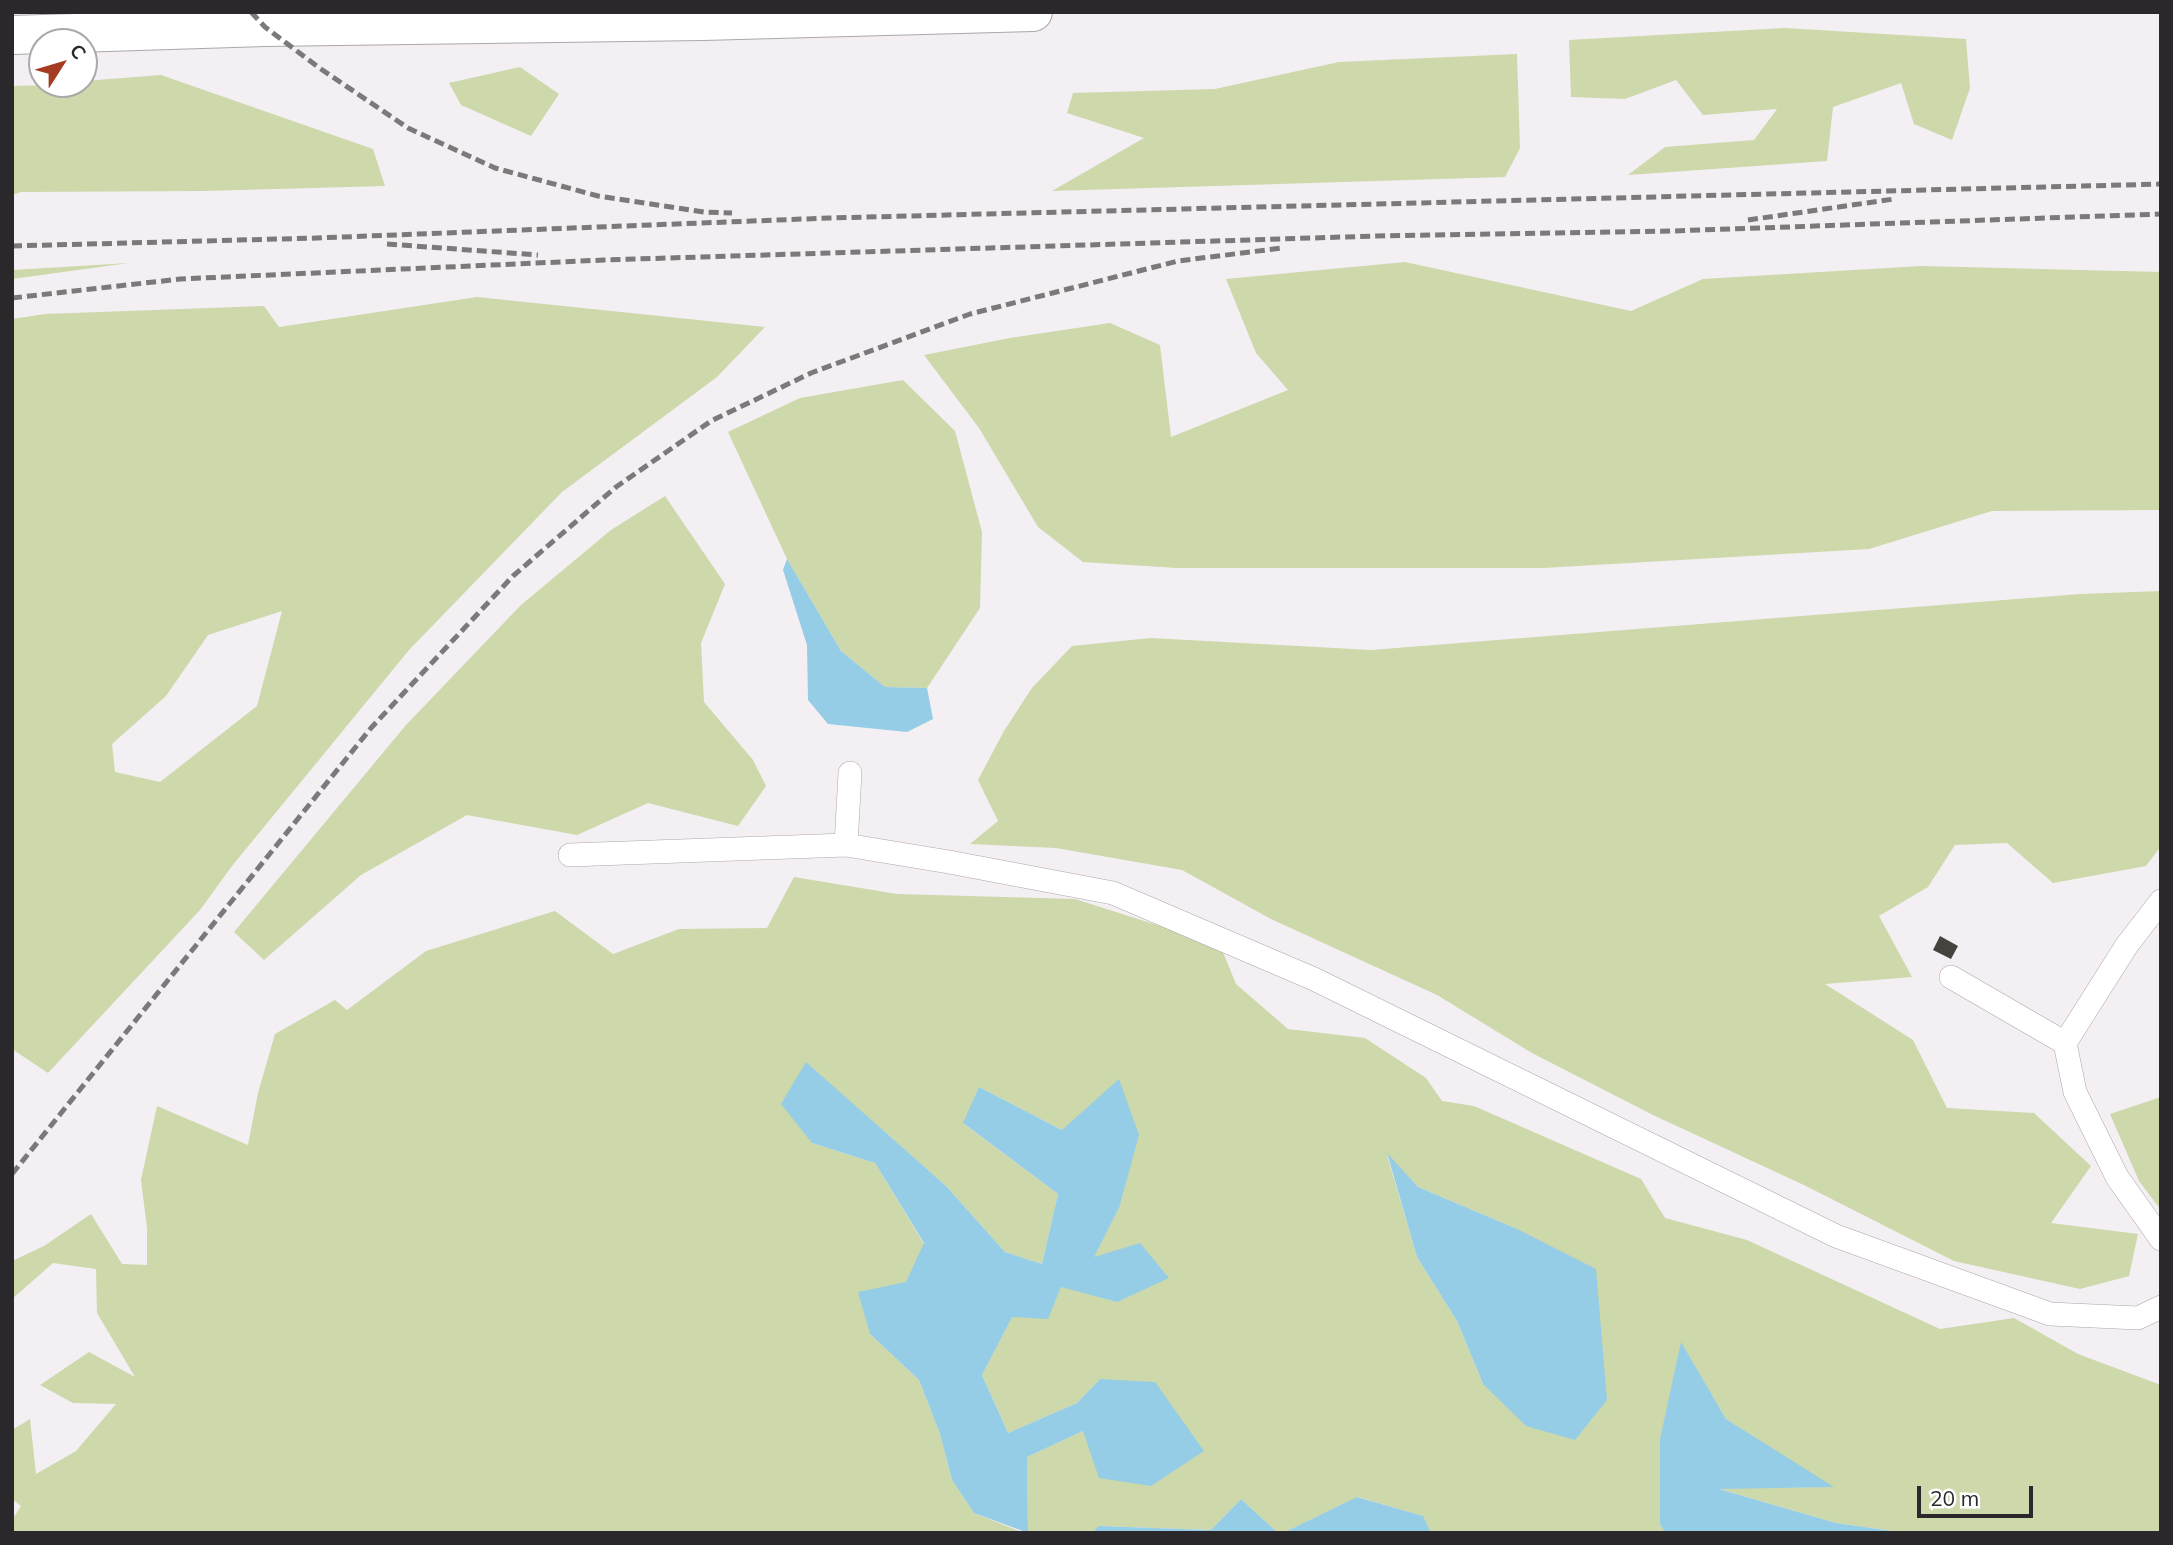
<!DOCTYPE html>
<meta charset="utf-8">
<style>
body{margin:0}
#map{position:relative;width:2173px;height:1545px;overflow:hidden;background:#f4eff3;font-family:Mulish,sans-serif}
canvas{display:block}
.frame{position:absolute;inset:0;border:14px solid #2a282a;pointer-events:none}
.north{position:absolute;left:28px;top:28px;width:70px;height:70px;box-sizing:border-box;background:#fff;border:2px solid #aaa9aa;border-radius:50%;rotate:53deg;font-size:19px;font-weight:700;line-height:28px;text-align:center;color:#2a282a}
.north::after{content:'';display:block;margin:auto;width:24px;height:32px;background:#a53c21;clip-path:polygon(50% 0,100% 100%,50% 72%,0 100%)}
.scale{position:absolute;left:1917px;top:1486px;width:116px;height:32px;box-sizing:border-box;border:4px solid #2a282a;border-top:0;padding-left:9px;font-size:21px;line-height:24px;white-space:nowrap;color:#2a282a;-webkit-text-stroke:5px #fff;paint-order:stroke}
</style>
<div id="map">
<canvas width="2173" height="1545"></canvas>
<div class="frame"></div>
<div class="north">С</div>
<div class="scale">20 m</div>
</div>
<script>
const g = document.querySelector('canvas').getContext('2d');
g.lineJoin = 'round';
function fill(path, color) { g.fillStyle = color; g.fill(path, 'evenodd'); }
const poly = rows => new Path2D(rows.map(r => 'M' + r).join(''));
function strokePath(path, color, width, dash) { g.strokeStyle = color; g.lineWidth = width; g.lineCap = dash ? 'butt' : 'round'; g.setLineDash(dash || []); g.stroke(path); }
const green = poly([
 [1785,28,1966,39,1970,88,1952,140,1914,124,1901,83,1833,107,1827,161,1628,175,1665,147,1754,140,1777,109,1703,115,1676,80,1625,99,1571,97,1569,40],
 [1517,54,1520,148,1505,177,1052,191,1144,138,1067,113,1073,93,1215,89,1339,62],
 [520,67,559,94,531,136,461,105,449,83],
 [161,75,373,149,385,186,203,191,21,192,12,195,12,86,84,84,84,81],
 [1405,262,1631,311,1703,279,1921,266,2161,272,2161,510,1992,511,1869,549,1543,568,1177,568,1083,562,1038,527,979,428,924,355,1010,338,1110,323,1160,345,1171,437,1288,390,1256,353,1226,279],
 [129,263,12,279,12,270],
 [477,297,765,327,717,377,562,492,409,650,232,866,200,910,48,1073,12,1049,12,319,45,314,264,306,279,327],
 [282,611,257,706,160,782,115,772,112,744,166,696,208,635],
 [903,380,955,431,982,532,980,608,927,688,885,687,841,651,787,559,728,432,800,398],
 [665,496,725,584,701,643,704,702,753,760,766,786,738,826,648,803,577,835,467,815,361,875,264,960,234,932,406,725,521,605,611,530],
 [2161,591,2161,846,2146,866,2053,883,2007,843,1955,845,1928,887,1879,916,1912,977,1825,984,1913,1040,1947,1108,2034,1113,2091,1166,2051,1223,2138,1234,2129,1276,2080,1289,1954,1261,1806,1186,1653,1115,1532,1053,1437,995,1271,919,1182,870,1056,848,970,844,998,821,978,780,1004,731,1032,688,1072,646,1151,638,1371,650,2080,594],
 [794,877,897,894,1075,899,1220,945,1236,984,1288,1029,1365,1038,1426,1078,1442,1101,1474,1106,1641,1179,1665,1218,1747,1240,1940,1329,2014,1318,2078,1354,2161,1385,2161,1533,1907,1533,1836,1523,1716,1488,1832,1487,1726,1419,1681,1343,1660,1524,1665,1533,1431,1533,1422,1516,1358,1497,1283,1533,1278,1533,1241,1499,1211,1530,1100,1526,1092,1533,1028,1533,1027,1457,1083,1431,1100,1379,1077,1403,1008,1433,982,1375,1012,1316,1060,1286,1117,1302,1093,1258,1119,1208,1062,1130,979,1087,964,1124,1058,1194,1042,1264,1005,1252,946,1186,806,1063,812,1143,875,1163,924,1244,907,1282,870,1334,919,1380,940,1434,952,1480,974,1513,1024,1533,12,1533,12,1520,21,1506,12,1499,12,1430,30,1419,36,1474,76,1451,116,1404,73,1403,40,1385,89,1352,135,1377,97,1313,96,1269,53,1263,12,1299,12,1261,44,1246,91,1214,122,1264,147,1265,147,1228,141,1180,157,1106,248,1145,258,1093,275,1034,335,1000,347,1010,426,951,555,911,613,954,679,929,767,928],
 [1387,1155,1418,1187,1515,1228,1483,1384,1457,1321,1417,1257],
 [2161,1097,2161,1210,2139,1181,2110,1114]
]);
const water = poly([
 [787,559,841,651,885,687,927,688,933,719,907,732,828,724,808,700,807,645,783,570],
 [806,1062,946,1186,1005,1252,1042,1264,1058,1194,963,1123,979,1087,1062,1130,1119,1079,1139,1135,1119,1208,1094,1257,1140,1243,1169,1278,1117,1302,1061,1287,1048,1319,1012,1317,982,1375,1008,1433,1077,1403,1100,1379,1155,1382,1204,1451,1151,1486,1099,1478,1083,1431,1027,1457,1028,1533,974,1513,952,1480,940,1434,919,1380,870,1334,858,1292,906,1282,924,1243,875,1163,812,1143,781,1104],
 [1387,1153,1418,1187,1515,1228,1596,1269,1607,1400,1575,1440,1526,1426,1483,1384,1457,1321,1417,1257],
 [1681,1342,1726,1419,1834,1487,1719,1489,1836,1523,1907,1533,1665,1533,1660,1524,1660,1439],
 [1357,1497,1423,1516,1431,1533,1283,1533],
 [1241,1499,1278,1533,1092,1533,1099,1526,1211,1530]
]);
const building = poly([
 [1940,936,1958,946,1951,959,1933,950]
]);
const service = poly([
 [846,845,850,773],
 [570,855,846,845,949,862,1113,893,1314,979,1836,1236,2050,1314,2138,1318,2161,1307],
 [1951,977,2065,1043,2127,945,2161,901],
 [2065,1043,2075,1092,2117,1177,2161,1239]
]);
const minor = poly([
 [12,35,265,27,703,21,1033,12]
]);
const rail = poly([
 [251,12,265,27,318,67,408,128,495,168,598,196,704,212,732,213],
 [1748,220,1894,199],
 [387,244,538,255],
 [12,246,317,238,829,218,2161,184],
 [12,298,180,279,604,260,1376,236,1672,231,2161,214],
 [12,1174,371,728,513,576,616,487,711,421,811,373,970,314,1178,261,1282,248]
]);
fill(green, '#cdd8ab');
fill(water, '#95cde6');
fill(building, '#46433f');
strokePath(service, '#aba7ab', 24);
strokePath(minor, '#aba7ab', 40);
strokePath(service, '#fff', 23);
strokePath(minor, '#fff', 38);
strokePath(rail, '#7c797b', 5, [10, 5]);
</script>
